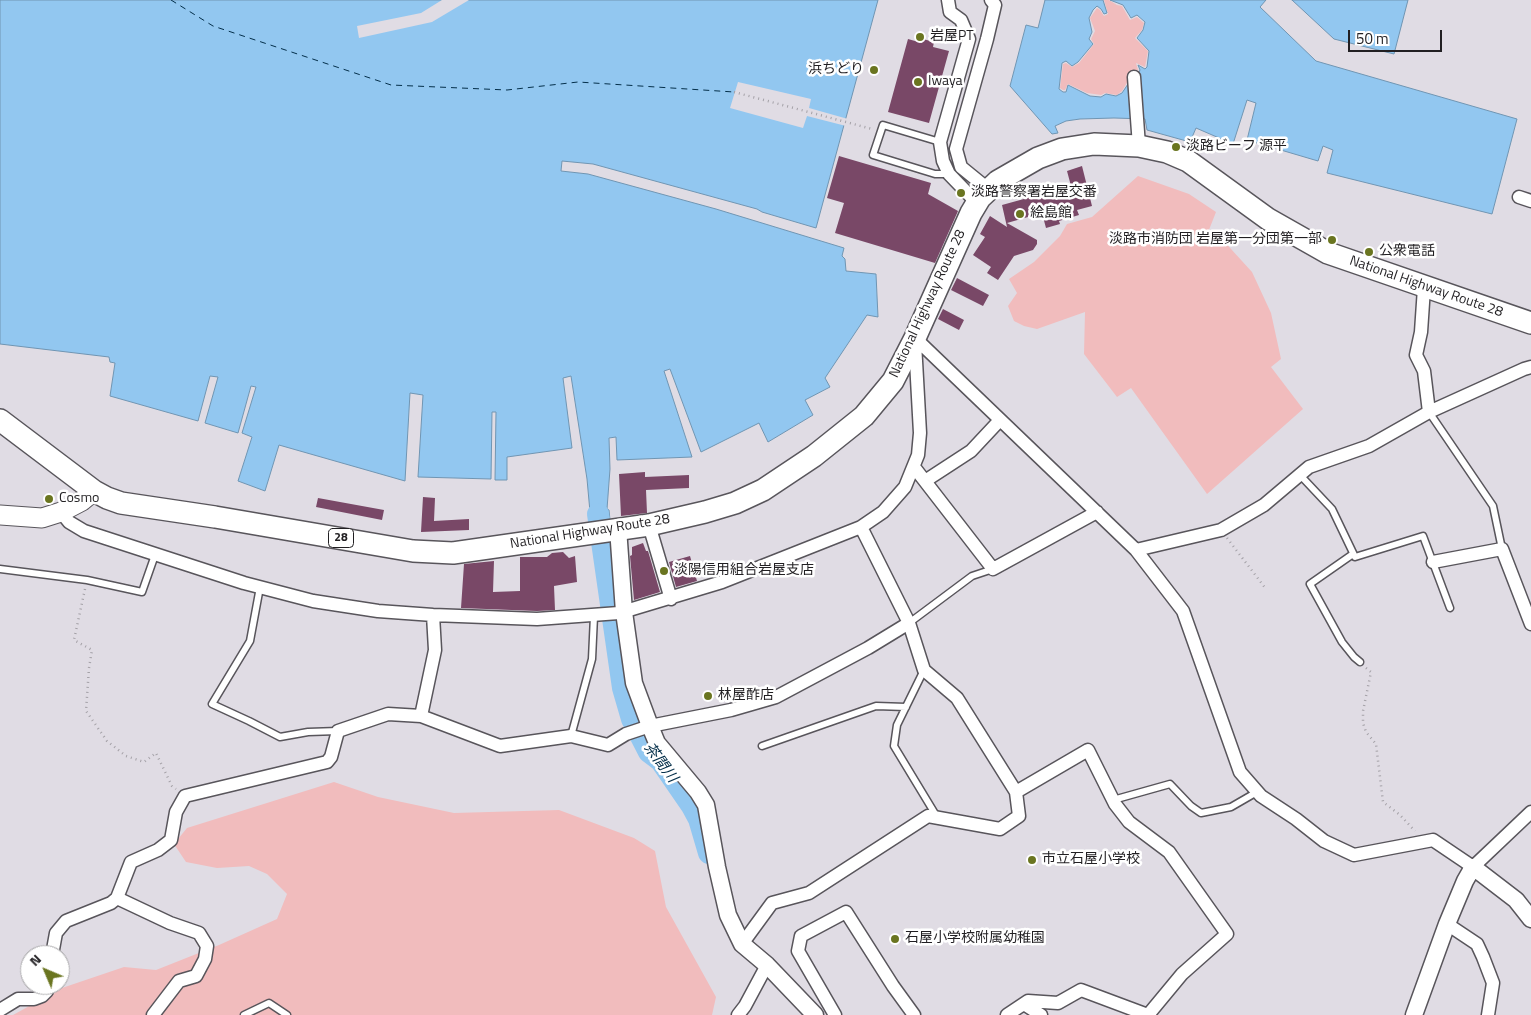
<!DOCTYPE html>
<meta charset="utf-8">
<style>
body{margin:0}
#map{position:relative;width:1531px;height:1015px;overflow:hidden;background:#e0dce4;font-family:"Titillium Web",sans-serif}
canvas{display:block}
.north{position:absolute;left:20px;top:945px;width:50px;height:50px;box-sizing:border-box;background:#fff;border:1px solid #a6a5a7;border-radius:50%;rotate:315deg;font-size:14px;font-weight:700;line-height:20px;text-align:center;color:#211f22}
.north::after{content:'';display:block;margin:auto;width:18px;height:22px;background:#6a7520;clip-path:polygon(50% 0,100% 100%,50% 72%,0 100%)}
.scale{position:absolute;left:1348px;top:30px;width:94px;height:22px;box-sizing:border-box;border:2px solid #211f22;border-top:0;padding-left:6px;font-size:15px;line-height:18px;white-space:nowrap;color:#211f22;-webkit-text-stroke:4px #fff;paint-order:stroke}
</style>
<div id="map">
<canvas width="1531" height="1015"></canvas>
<div class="north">N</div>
<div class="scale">50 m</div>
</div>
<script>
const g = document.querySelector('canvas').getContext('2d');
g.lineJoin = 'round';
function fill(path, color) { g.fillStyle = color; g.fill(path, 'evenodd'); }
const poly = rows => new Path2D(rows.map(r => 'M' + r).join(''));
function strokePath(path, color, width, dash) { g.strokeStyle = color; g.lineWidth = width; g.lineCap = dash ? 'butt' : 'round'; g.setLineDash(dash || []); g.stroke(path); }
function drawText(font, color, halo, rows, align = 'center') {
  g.font = font + ' "Titillium Web","Noto Sans JP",sans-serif'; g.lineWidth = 5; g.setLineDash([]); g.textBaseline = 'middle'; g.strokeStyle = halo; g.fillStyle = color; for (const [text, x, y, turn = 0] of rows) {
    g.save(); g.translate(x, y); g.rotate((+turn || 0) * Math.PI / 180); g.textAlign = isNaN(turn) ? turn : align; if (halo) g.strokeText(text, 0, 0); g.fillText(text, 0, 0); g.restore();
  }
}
const green = poly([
 [1104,0,1109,0,1117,5,1122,6,1130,20,1137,17,1144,23,1142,30,1135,38,1148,51,1145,67,1136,63,1138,70,1129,72,1128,81,1122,91,1117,95,1105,93,1101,95,1087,93,1068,84,1065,90,1063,90,1060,88,1063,64,1066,63,1072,67,1079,63,1094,44,1091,39,1095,31,1090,18,1097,8,1100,10,1104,16,1108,14],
 [1138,176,1189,194,1216,212,1207,235,1221,238,1252,272,1271,313,1281,359,1271,367,1303,409,1207,494,1131,388,1117,397,1084,354,1085,312,1037,329,1024,326,1014,321,1008,306,1017,293,1009,279,1034,262,1060,236,1067,224,1092,217],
 [334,782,378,797,454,813,559,810,634,838,655,851,666,907,716,997,712,1015,13,1015,62,988,124,967,156,970,219,945,277,919,287,894,267,874,249,866,217,868,186,862,174,844,187,828]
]);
const water = poly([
 [0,0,878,0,816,228,762,212,757,209,593,164,562,161,561,171,588,174,716,209,844,248,842,256,845,259,846,271,876,274,878,317,867,315,825,378,830,387,805,400,813,415,768,442,759,423,701,452,670,369,664,371,692,457,617,460,616,437,609,438,610,469,607,509,609,510,610,520,591,523,587,479,571,376,563,378,572,448,507,457,507,480,495,480,496,412,492,412,491,479,418,477,423,395,410,393,405,481,279,445,265,491,238,481,252,437,242,433,256,387,251,386,238,433,205,423,218,377,210,376,198,421,110,396,115,363,110,362,109,357,0,344,0,0],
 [1045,0,1103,0,1107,13,1104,14,1101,9,1097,6,1093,10,1089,18,1092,32,1089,39,1093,44,1078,62,1072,66,1066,61,1062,63,1059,89,1063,92,1066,92,1068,85,1090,96,1101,97,1106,94,1116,96,1122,93,1130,81,1135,81,1140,70,1138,65,1145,69,1147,67,1149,51,1137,38,1143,30,1145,22,1137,15,1131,18,1123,5,1110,0,1266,0,1260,7,1316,61,1517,119,1492,214,1327,173,1333,150,1323,146,1318,161,1247,140,1256,103,1247,100,1233,144,1196,128,1190,142,1147,130,1145,119,1114,118,1080,119,1066,121,1055,126,1058,133,1052,134,1010,86,1026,25,1038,28,1045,0],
 [1292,0,1408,0,1394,54,1334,39,1292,0]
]);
const pier = poly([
 [442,0,469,0,432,22,359,38,357,26,421,13],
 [738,82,811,99,809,108,848,119,846,126,807,116,803,128,730,108]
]);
const river = poly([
 [598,514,623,688,632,719,649,752,661,761,692,806,699,819,709,853]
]);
const ferry = poly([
 [171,0,213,26,391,85,507,90,578,82,734,92]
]);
const building = poly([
 [908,39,922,43,923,39,934,42,933,47,949,51,929,123,888,112],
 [839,156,931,183,928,194,958,211,935,263,835,233,844,203,827,198],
 [1082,166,1092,206,1077,210,1079,215,1059,221,1060,224,1046,228,1042,213,1007,223,1037,240,1037,244,1033,250,1014,256,998,280,987,273,991,267,973,255,985,237,980,234,990,216,1007,227,1002,205,1071,186,1067,171],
 [957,278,989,295,983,306,951,290],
 [943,309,964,320,959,330,938,319],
 [645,472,645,477,689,475,689,488,646,490,647,513,621,516,619,474],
 [423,497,435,498,434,521,469,519,469,530,421,532],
 [318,498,384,510,382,520,316,507],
 [643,543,646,551,648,551,660,592,634,600,630,556,632,555,632,547],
 [563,552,569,558,575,556,577,582,554,586,555,610,537,611,461,608,464,564,494,561,493,592,520,591,520,557,547,557,552,553],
 [690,556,697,581,676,587,669,562]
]);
const path = poly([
 [734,92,872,129],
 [1227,538,1266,589],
 [85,589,74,640,92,650,89,668,86,711,107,741,126,756,144,762,156,753,172,786,176,789],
 [1366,668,1371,672,1363,711,1363,723,1366,732,1376,744,1383,802,1400,815,1415,831]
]);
const lane = poly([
 [940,142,883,125,873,155,935,174,949,174],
 [1429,412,1493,506,1502,549],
 [1300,475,1332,509,1355,557,1423,536,1450,608],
 [1353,554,1310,584,1342,642,1354,657,1360,662],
 [0,569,87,580,142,592,155,555],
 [260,587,250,641,212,704,249,721,280,737,308,732,338,731],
 [909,623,972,576,993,569],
 [924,670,897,725,894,746,937,817],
 [571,736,592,659,594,616],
 [762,746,876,706,906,707],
 [1113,800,1170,784,1191,806,1201,813,1231,807,1257,792],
 [244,1015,269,1003,287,1015]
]);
const street = poly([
 [948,0,950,12,961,20,969,39,940,142,943,161,949,174,977,203],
 [1134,77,1139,146],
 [988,189,961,167,956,149,987,39,995,5,991,0],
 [1519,197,1531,201],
 [1424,288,1421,332,1416,355,1424,371,1429,412],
 [915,338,1136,550,1183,611,1240,772,1261,796,1296,819,1324,841,1354,855,1433,840,1473,867,1531,812],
 [914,467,993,569,1097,512],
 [925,481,971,451,1000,420],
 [61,512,69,522,84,531,244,583,313,601,378,611,433,615,537,619,619,613,722,582,861,527,883,512,905,487,918,455,920,433,915,343],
 [649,525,671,599],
 [1136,550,1221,530,1264,505,1309,467,1369,446,1429,412,1524,369,1531,367],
 [1433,562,1502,549,1531,624],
 [421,716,435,650,433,615],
 [117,898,170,923,199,933,207,946,205,959,196,976,179,981,153,1015],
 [1447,924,1477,944,1483,957,1493,983,1488,1015],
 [742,944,772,903,809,893,928,816,1000,829,1019,816,1016,792,957,698,924,670,909,623,861,527],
 [52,955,56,933,66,921,111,903,117,898,131,862,158,850,171,840,176,812,185,796,327,762,331,757,338,731,388,714,421,716,500,746,571,736,608,745,626,734,650,726,731,710,776,697,868,648,909,623],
 [1024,1004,1041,1015],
 [0,1010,18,999,34,999,42,996,47,991,48,985],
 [738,1015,745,1006,767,965],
 [835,1015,798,951,801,936,846,912,893,986,914,1015],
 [1007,1015,1028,1001,1058,1003,1081,990,1148,1015,1182,974,1227,934,1169,852,1129,822,1115,804,1088,750,1016,792]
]);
const secondary = poly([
 [618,528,624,612,634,683,650,726,657,743,698,792,706,805,717,867,728,915,742,944,767,965,815,1015],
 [1414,1015,1447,924,1465,881,1473,867,1516,900,1531,919]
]);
const primary = poly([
 [0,515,42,518,61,512,82,501,94,491]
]);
const highway = poly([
 [0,420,94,491,107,498,121,503,215,517,413,551,453,553,649,525,705,512,735,503,763,490,814,456,864,416,893,381,915,338,971,213,980,198,998,181,1038,158,1062,149,1094,144,1139,146,1167,152,1188,161,1268,219,1328,253,1531,323]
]);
const markers = [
 [920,37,5,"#6a7520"],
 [874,70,5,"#6a7520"],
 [918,82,5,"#6a7520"],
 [1176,147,5,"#6a7520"],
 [961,193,5,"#6a7520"],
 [1020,214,5,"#6a7520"],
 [1332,240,5,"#6a7520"],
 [1369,252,5,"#6a7520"],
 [49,499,5,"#6a7520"],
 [664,571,5,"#6a7520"],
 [708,696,5,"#6a7520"],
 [1032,860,5,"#6a7520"],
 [895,939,5,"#6a7520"]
];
const shields = [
 [341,538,25]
];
const shieldNames = [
 ["28",341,538]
];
const poiNames = [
 ["岩屋PT",930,37],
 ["浜ちどり",864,70,"right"],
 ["Iwaya",928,82],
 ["淡路ビーフ 源平",1186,147],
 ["淡路警察署岩屋交番",971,193],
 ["絵島館",1030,214],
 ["淡路市消防団 岩屋第一分団第一部",1322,240,"right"],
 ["公衆電話",1379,252],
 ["Cosmo",59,499],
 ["淡陽信用組合岩屋支店",674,571],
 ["林屋酢店",718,696],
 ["市立石屋小学校",1042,860],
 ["石屋小学校附属幼稚園",905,939]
];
const streetNames = [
 ["National Highway Route 28",1426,287,19],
 ["National Highway Route 28",928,304,-65],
 ["National Highway Route 28",590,532,-9]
];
const waterNames = [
 ["茶間川",660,763,53]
];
fill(green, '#f1bcbd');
fill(water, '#92c7f0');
strokePath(water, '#7095b2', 1);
fill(pier, '#e0dce4');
strokePath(river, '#92c7f0', 22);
strokePath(ferry, '#042f4a', 1, [6, 5]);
fill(building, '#794867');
strokePath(lane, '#58555b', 9);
strokePath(street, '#58555b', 15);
strokePath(secondary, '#58555b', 19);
strokePath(primary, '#58555b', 21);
strokePath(highway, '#58555b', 24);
strokePath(path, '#a4a1a7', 2.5, [1, 4]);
strokePath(lane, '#fff', 6);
strokePath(street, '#fff', 12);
strokePath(secondary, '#fff', 16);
strokePath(primary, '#fff', 19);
strokePath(highway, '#fff', 21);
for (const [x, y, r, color] of markers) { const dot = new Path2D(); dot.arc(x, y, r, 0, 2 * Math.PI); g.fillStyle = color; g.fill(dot); strokePath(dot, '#fff', 2); }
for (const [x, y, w] of shields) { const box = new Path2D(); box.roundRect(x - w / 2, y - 9.5, w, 19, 4); g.fillStyle = '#fff'; g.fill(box); strokePath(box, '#211f22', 1); }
drawText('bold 12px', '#211f22', null, shieldNames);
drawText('14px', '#211f22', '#fff', poiNames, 'left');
drawText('14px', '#211f22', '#fff', streetNames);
drawText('italic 15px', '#042f4a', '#fff', waterNames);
</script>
